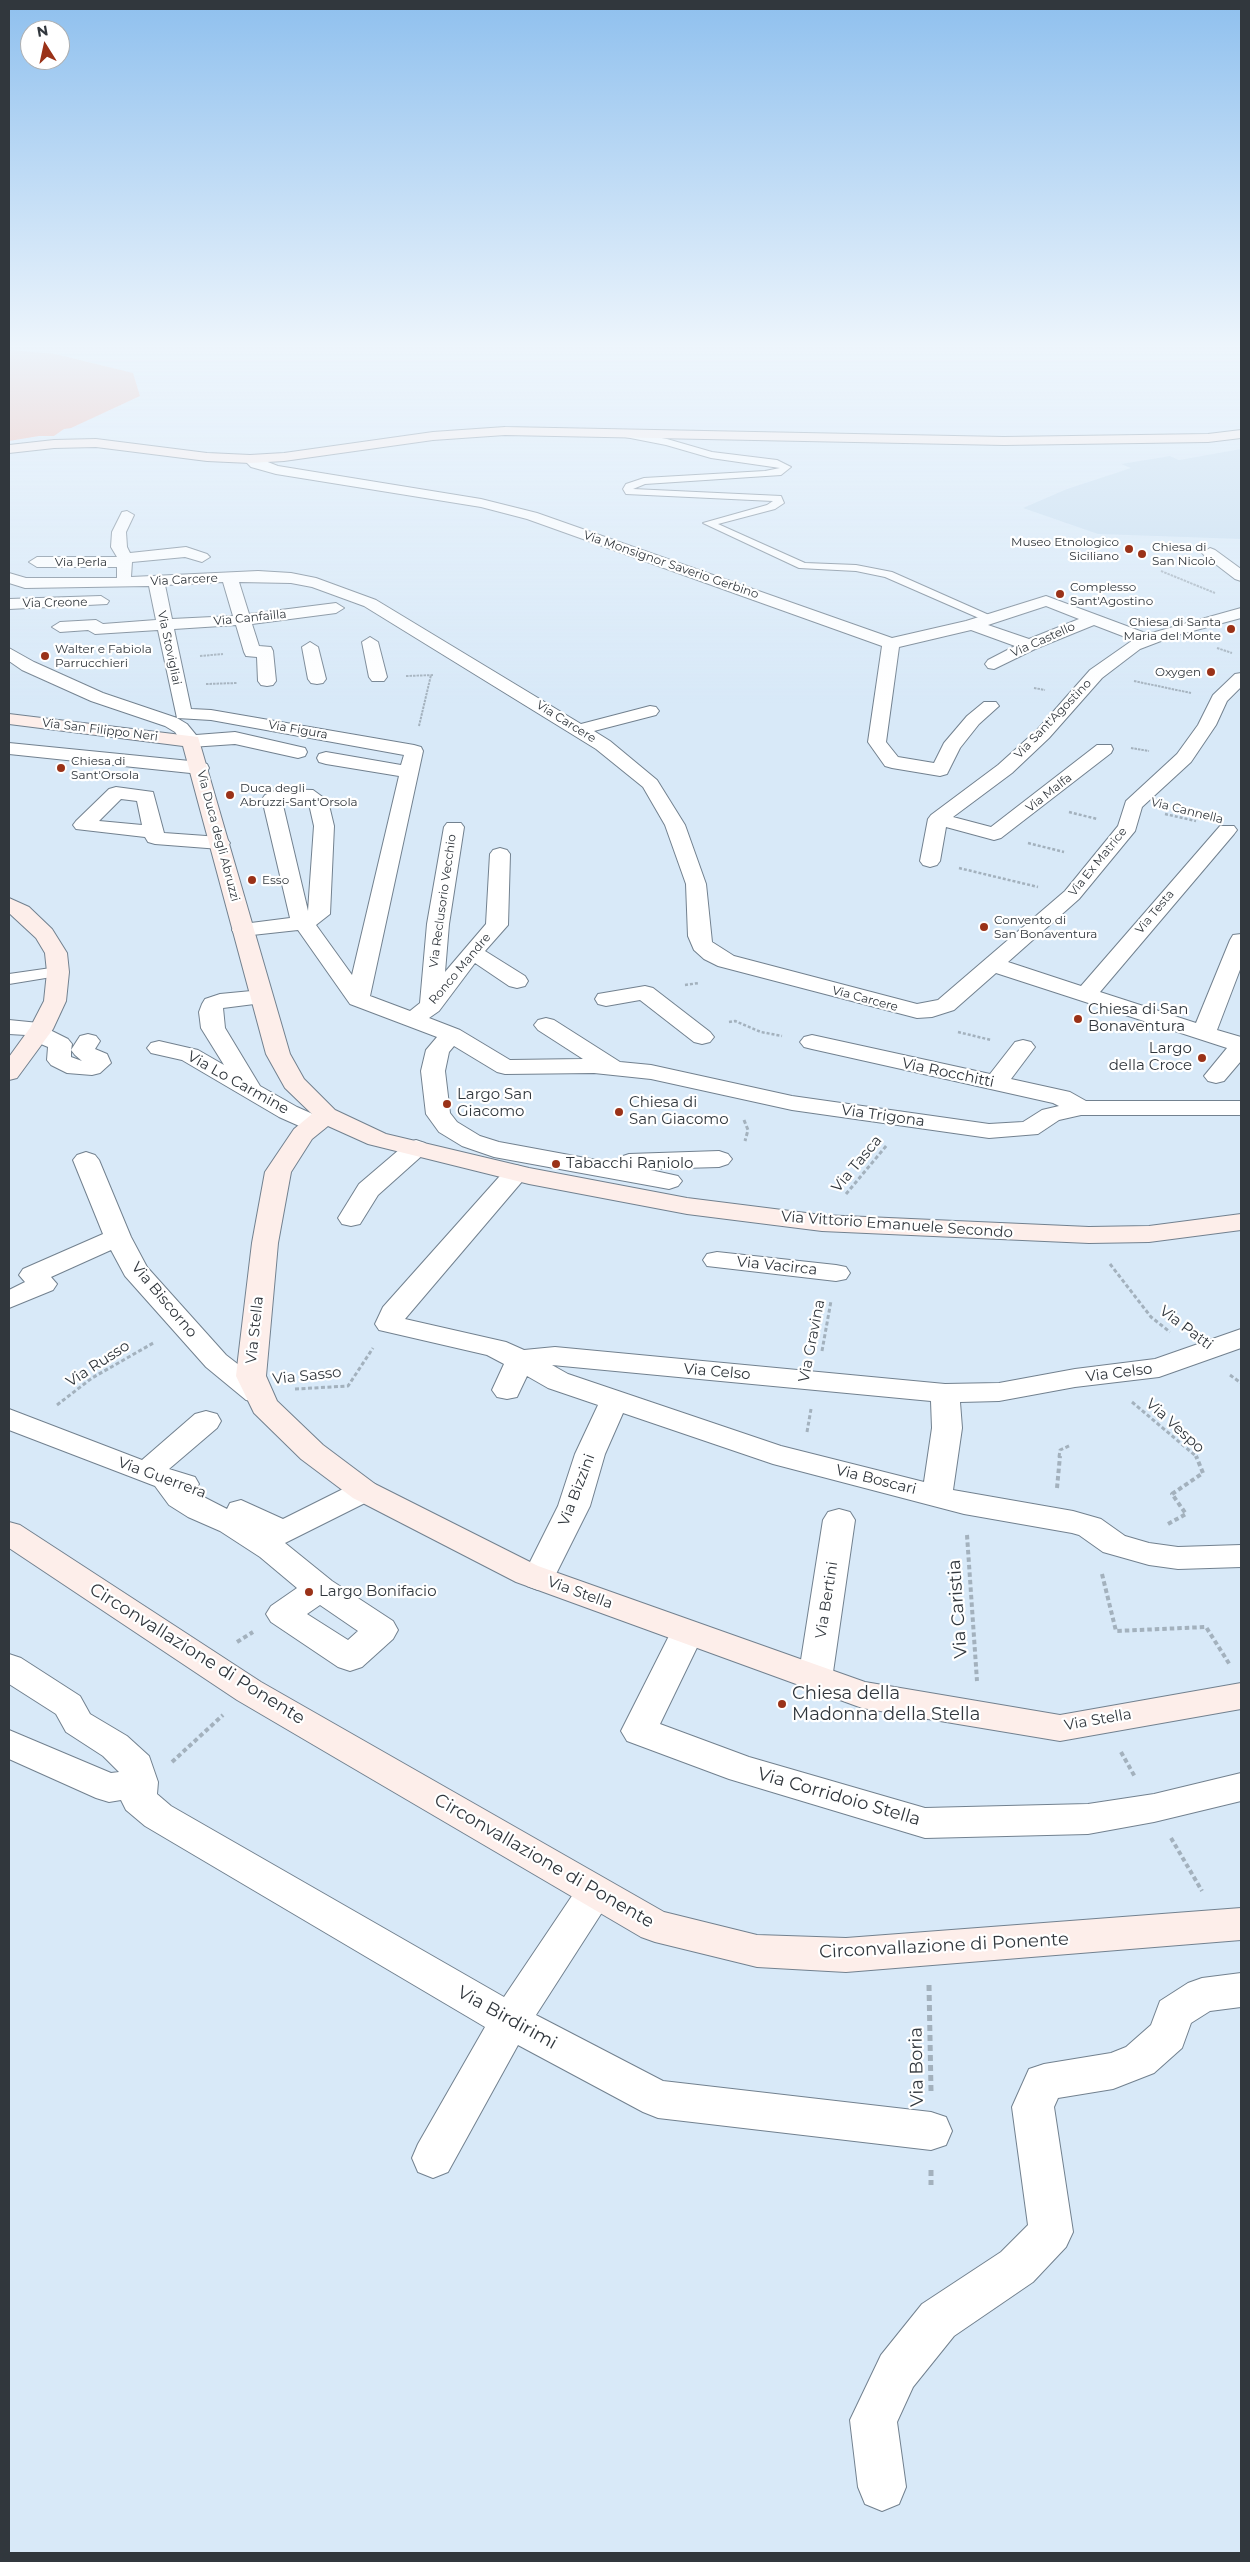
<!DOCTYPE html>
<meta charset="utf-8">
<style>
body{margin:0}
#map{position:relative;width:1250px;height:2562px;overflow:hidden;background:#d8e9f8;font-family:Montserrat,sans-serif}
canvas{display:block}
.frame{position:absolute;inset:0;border:10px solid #31373d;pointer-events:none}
.north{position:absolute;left:20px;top:20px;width:50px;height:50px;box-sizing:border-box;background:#fff;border:1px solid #adafb1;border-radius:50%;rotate:350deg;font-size:14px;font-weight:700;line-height:20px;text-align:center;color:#31373d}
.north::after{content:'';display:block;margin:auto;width:18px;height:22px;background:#9a3218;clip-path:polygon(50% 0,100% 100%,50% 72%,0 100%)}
</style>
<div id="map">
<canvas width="1250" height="2562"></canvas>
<div class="frame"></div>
<div class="north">N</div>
</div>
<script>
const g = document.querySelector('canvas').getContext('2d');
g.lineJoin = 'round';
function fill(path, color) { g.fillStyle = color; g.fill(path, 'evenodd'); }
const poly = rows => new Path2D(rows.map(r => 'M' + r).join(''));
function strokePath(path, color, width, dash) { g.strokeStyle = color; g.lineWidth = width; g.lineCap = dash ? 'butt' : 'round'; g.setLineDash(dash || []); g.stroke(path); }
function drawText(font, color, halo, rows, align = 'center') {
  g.font = font + ' Montserrat,sans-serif'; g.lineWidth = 4.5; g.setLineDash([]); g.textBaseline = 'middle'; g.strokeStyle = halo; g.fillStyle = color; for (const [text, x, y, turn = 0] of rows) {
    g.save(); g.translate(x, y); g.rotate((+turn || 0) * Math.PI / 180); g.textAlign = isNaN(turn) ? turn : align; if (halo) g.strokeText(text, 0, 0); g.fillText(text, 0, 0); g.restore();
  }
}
const built = poly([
 [1241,449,1241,539,1098,534,1023,508,1067,489,1131,468,1121,464,1170,456,1179,460]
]);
const green = poly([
 [9,350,55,354,133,373,140,396,71,428,64,429,54,436,39,436,9,441]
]);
const pathFar4 = poly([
 [1161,571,1215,593],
 [1217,648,1232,653],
 [200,656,223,654],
 [406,676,434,675],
 [1134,681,1191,693],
 [206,684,237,683],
 [1034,688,1045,690],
 [419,726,431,675],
 [1131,748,1149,751]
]);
const pathFar3 = poly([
 [1069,812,1097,819],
 [1165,814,1196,821],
 [1028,843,1064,852],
 [959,868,1038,887],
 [685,985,699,983],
 [729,1022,735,1021,761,1032,782,1036],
 [958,1032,991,1040]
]);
const pathFar2 = poly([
 [744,1120,748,1130,745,1141],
 [846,1194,887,1145],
 [1110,1264,1151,1317,1170,1332],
 [822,1351,831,1301],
 [1230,1375,1241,1383],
 [295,1389,348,1386,373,1348],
 [1132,1402,1197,1457],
 [57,1405,92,1378,155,1342],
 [807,1432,811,1409],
 [1059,1457,1060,1450,1071,1445]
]);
const pathFar1 = poly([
 [1057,1488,1060,1456],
 [1168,1524,1186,1514,1172,1494,1203,1473,1196,1456],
 [967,1535,977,1681],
 [1102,1574,1116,1631,1206,1627,1230,1665],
 [237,1642,253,1632],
 [1121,1752,1135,1777],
 [172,1762,223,1715],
 [1171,1838,1202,1891]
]);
const path = poly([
 [929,1985,931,2091],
 [931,2170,931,2185]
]);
const lane = poly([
 [618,430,667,439,712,452,777,460,791,467,781,475,645,484,633,489,781,496,784,503,775,509,718,524,805,563,856,565,892,572,998,619,992,623,988,622,885,577,856,571,799,568,703,523,767,505,773,501,626,494,623,489,626,484,644,478,765,471,780,468,711,458,666,445,615,435,615,431,618,430],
 [58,967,66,972,64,975,9,984,9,974,58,967]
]);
const street = poly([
 [250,455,278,466,481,499,537,513,892,638,966,621,1046,596,1148,634,1241,608,1241,618,1174,636,1140,649,1102,678,1049,738,1012,773,953,817,991,827,1097,745,1111,745,1113,749,1111,753,1001,838,994,840,946,827,940,861,937,865,930,867,923,865,920,861,928,819,931,815,998,765,1037,730,1090,670,1133,640,1094,625,1035,649,994,669,988,668,985,664,988,660,1015,646,971,630,899,647,886,742,898,757,934,763,944,743,967,716,984,702,996,702,999,706,979,724,960,748,947,774,940,776,892,768,885,766,868,742,882,646,527,519,481,507,276,474,251,467,243,459,250,455],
 [1046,606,1079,619,1029,639,988,625,1046,606],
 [127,511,134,515,126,532,127,547,130,553,186,547,207,554,210,557,202,562,185,557,132,562,131,577,258,571,291,573,316,578,376,600,581,724,650,706,656,707,659,711,656,715,594,731,610,741,657,780,685,825,706,884,712,942,734,956,917,1004,938,1000,1065,891,1118,826,1126,801,1177,754,1198,725,1213,695,1235,674,1241,673,1241,687,1227,701,1216,725,1191,762,1142,807,1135,831,1079,899,1008,962,1081,986,1220,826,1234,826,1237,830,1234,834,1100,992,1196,1023,1230,940,1233,935,1241,934,1241,967,1217,1030,1241,1037,1241,1061,1224,1081,1216,1083,1208,1081,1204,1076,1227,1048,996,973,954,1010,932,1017,917,1018,718,966,704,959,694,950,688,936,686,884,665,825,643,787,596,749,364,606,312,587,291,583,239,582,249,614,336,603,344,608,336,613,252,624,259,646,271,647,273,651,276,681,273,685,267,686,261,685,258,681,257,657,246,656,244,652,236,625,174,629,191,709,211,710,414,745,421,747,423,751,370,996,410,1011,420,1003,427,924,444,827,447,823,461,823,464,827,449,924,445,972,486,924,490,854,493,850,500,848,507,850,510,854,508,925,485,951,525,976,528,981,525,986,517,988,509,986,475,963,439,1011,429,1018,460,1030,510,1060,583,1059,538,1030,534,1025,538,1020,546,1018,554,1020,620,1062,651,1065,792,1096,989,1124,1023,1122,1042,1110,1059,1106,1053,1103,812,1049,804,1047,800,1042,804,1037,812,1035,990,1074,1015,1042,1023,1040,1031,1042,1035,1047,1011,1079,1070,1092,1086,1101,1241,1101,1241,1115,1081,1115,1059,1120,1038,1134,989,1138,792,1110,651,1079,594,1073,505,1074,497,1072,454,1046,449,1052,445,1071,450,1113,457,1122,480,1136,499,1142,618,1164,616,1162,620,1157,629,1154,719,1151,728,1154,732,1159,728,1164,719,1167,646,1169,678,1176,682,1181,678,1186,669,1189,494,1157,462,1146,439,1132,426,1114,421,1071,426,1050,437,1037,350,1004,298,930,243,936,235,935,232,930,235,925,243,924,290,918,262,799,265,795,279,789,313,790,328,801,334,826,330,914,316,925,352,975,399,776,326,764,319,762,317,758,319,754,326,752,401,765,404,755,211,720,177,718,158,630,95,634,88,630,60,632,52,627,60,622,96,620,103,624,156,620,149,586,25,588,9,583,9,573,26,578,117,578,117,567,37,567,29,562,37,557,117,557,111,547,112,532,122,512,127,511],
 [223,582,233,616,172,619,165,585,223,582],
 [302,800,309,804,314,826,308,911,282,801,302,800],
 [1210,548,1215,550,1241,569,1241,581,1235,579,1205,556,1202,553,1210,548],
 [101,596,109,601,107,604,9,609,9,599,101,596],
 [370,637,378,642,387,677,384,681,372,681,369,677,362,642,370,637],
 [310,642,318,647,326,679,323,683,317,684,311,683,308,679,302,647,310,642],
 [9,648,34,662,103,693,177,718,187,724,196,735,235,732,305,748,307,752,305,756,298,758,235,744,191,747,184,745,175,732,165,726,91,701,22,670,9,661,9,648],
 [9,743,200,762,207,764,209,768,207,772,200,774,9,754,9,743],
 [116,787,153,792,164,833,220,837,227,839,230,843,227,847,220,849,155,844,148,842,145,837,76,829,73,825,76,821,109,789,116,787],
 [121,799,137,801,142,825,99,821,121,799],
 [645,986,653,988,710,1032,714,1037,710,1042,702,1044,694,1042,640,1000,606,1006,598,1004,595,999,598,994,645,986],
 [262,990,270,992,273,997,270,1002,223,1008,225,1028,260,1086,297,1107,324,1119,327,1124,324,1129,315,1131,306,1129,279,1117,182,1060,151,1053,147,1048,151,1043,159,1041,198,1050,224,1065,201,1028,199,1012,202,1004,205,999,220,994,262,990],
 [9,1020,49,1024,52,1031,68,1039,72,1044,71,1050,80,1036,88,1034,96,1036,100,1041,95,1049,107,1054,111,1063,100,1073,92,1075,67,1073,51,1065,47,1060,48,1047,29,1039,26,1035,9,1034,9,1020],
 [71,1050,75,1055,82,1061,71,1057,71,1050],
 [416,1140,425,1143,429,1148,425,1153,378,1195,360,1224,351,1226,342,1224,338,1218,359,1184,407,1143,416,1140],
 [86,1152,95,1155,99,1160,131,1237,147,1267,226,1355,266,1386,271,1393,266,1400,256,1402,246,1400,206,1367,125,1276,111,1250,51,1277,57,1284,53,1290,9,1308,9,1290,25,1282,19,1275,23,1269,103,1234,73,1160,77,1155,86,1152],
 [516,1165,525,1168,529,1173,525,1178,405,1319,506,1342,524,1350,555,1347,945,1384,999,1383,1075,1369,1155,1359,1241,1329,1241,1348,1159,1377,1075,1387,999,1401,960,1402,962,1428,953,1490,1073,1511,1101,1519,1125,1536,1149,1543,1178,1547,1241,1545,1241,1567,1178,1569,1149,1565,1103,1552,1079,1535,1072,1533,964,1514,773,1464,623,1413,605,1454,590,1506,554,1578,549,1586,538,1590,527,1586,522,1578,558,1506,575,1454,598,1405,548,1388,527,1376,517,1397,507,1399,497,1397,492,1390,504,1364,487,1355,379,1330,375,1324,383,1307,507,1168,516,1165],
 [552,1365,931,1401,932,1428,924,1482,781,1446,568,1374,552,1365],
 [717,1252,836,1265,846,1267,850,1273,846,1279,836,1281,707,1266,703,1260,707,1254,717,1252],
 [9,1409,142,1460,195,1414,206,1411,217,1414,221,1421,217,1428,169,1469,195,1477,199,1484,194,1492,227,1509,230,1503,241,1500,283,1519,353,1484,364,1480,375,1484,380,1491,375,1498,285,1543,332,1581,393,1621,398,1630,393,1639,362,1667,350,1671,338,1667,271,1622,266,1614,271,1606,297,1588,260,1557,220,1531,188,1517,169,1505,155,1486,9,1430,9,1409],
 [320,1605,358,1631,348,1640,307,1614,320,1605],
 [839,1509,850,1512,855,1520,832,1679,827,1688,815,1692,803,1688,798,1679,823,1520,828,1512,839,1509],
 [687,1621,699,1624,704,1633,660,1724,749,1757,925,1808,1088,1804,1154,1794,1241,1773,1241,1801,1154,1822,1088,1834,925,1838,729,1779,627,1741,621,1731,675,1624,687,1621],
 [9,1654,21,1658,80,1696,90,1714,127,1736,149,1756,158,1782,157,1794,171,1806,504,1997,582,1881,595,1876,608,1881,614,1892,608,1903,536,2015,663,2081,931,2112,946,2117,952,2131,946,2145,931,2150,658,2118,643,2112,518,2045,448,2172,433,2178,418,2172,412,2158,418,2144,485,2027,145,1826,126,1810,121,1800,109,1802,96,1798,9,1759,9,1730,111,1773,119,1772,103,1756,66,1732,56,1714,9,1684,9,1654],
 [1241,1973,1241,2007,1210,2011,1191,2023,1182,2048,1154,2073,1113,2089,1058,2098,1054,2107,1073,2232,1066,2247,1033,2282,954,2336,913,2387,897,2422,906,2487,899,2504,882,2511,865,2504,858,2487,850,2420,881,2355,922,2304,1001,2252,1028,2225,1012,2107,1029,2069,1044,2064,1111,2053,1126,2047,1151,2025,1160,2001,1188,1983,1202,1978,1241,1973]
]);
const secondary = poly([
 [505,427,1004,437,1208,434,1241,430,1241,438,1208,442,1004,445,505,435,433,440,284,461,250,463,207,461,96,447,54,448,9,453,9,445,54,440,96,439,207,453,250,455,284,453,433,432,505,427],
 [9,714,198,737,290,1054,304,1079,335,1110,386,1134,529,1168,687,1198,822,1215,1089,1227,1149,1226,1241,1214,1241,1230,1149,1242,1089,1243,822,1231,687,1214,529,1184,368,1144,328,1126,312,1139,291,1172,278,1243,266,1376,277,1401,323,1445,375,1484,538,1566,865,1682,1060,1715,1241,1683,1241,1709,1060,1741,862,1708,516,1582,353,1498,301,1459,254,1413,236,1376,252,1243,265,1172,294,1129,312,1114,285,1088,266,1054,183,746,9,724,9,714],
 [9,898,29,907,52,929,67,953,69,972,66,1001,53,1029,17,1078,9,1080,9,1057,30,1028,44,1001,47,972,45,953,36,938,9,913,9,898],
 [9,1522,20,1525,261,1682,664,1912,757,1935,846,1938,1241,1908,1241,1940,846,1972,757,1967,655,1942,641,1937,237,1700,9,1548,9,1522]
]);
const markers = [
 [1129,549,5,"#9a3218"],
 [1142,554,5,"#9a3218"],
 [1060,594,5,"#9a3218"],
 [1231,629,5,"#9a3218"],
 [45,656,5,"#9a3218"],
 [1211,672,5,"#9a3218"],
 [61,768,5,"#9a3218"],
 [230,795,5,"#9a3218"],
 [252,880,5,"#9a3218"],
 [984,927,5,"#9a3218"],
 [1078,1019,5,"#9a3218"],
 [1202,1058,5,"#9a3218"],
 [447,1104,5,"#9a3218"],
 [619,1112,5,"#9a3218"],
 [556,1164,5,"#9a3218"],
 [309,1592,5,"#9a3218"],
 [782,1704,5,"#9a3218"]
];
const farPoinames = [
 ["Museo Etnologico",1119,542,"right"],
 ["Siciliano",1119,556,"right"],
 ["Chiesa di",1152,547],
 ["San Nicolò",1152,561],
 ["Complesso",1070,587],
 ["Sant'Agostino",1070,601],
 ["Chiesa di Santa",1221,622,"right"],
 ["Maria del Monte",1221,636,"right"],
 ["Walter e Fabiola",55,649],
 ["Parrucchieri",55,663],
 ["Oxygen",1201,672,"right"],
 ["Chiesa di",71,761],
 ["Sant'Orsola",71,775],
 ["Duca degli",240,788],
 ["Abruzzi-Sant'Orsola",240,802],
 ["Esso",262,880],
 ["Convento di",994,920],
 ["San Bonaventura",994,934]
];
const farStreetnames = [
 ["Via Perla",81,562],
 ["Via Monsignor Saverio Gerbino",671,565,19],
 ["Via Carcere",184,580,-3],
 ["Via Creone",55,603,-1],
 ["Via Canfailla",250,618,-6],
 ["Via Castello",1043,640,-24],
 ["Via Stovigliai",169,648,78],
 ["Via Sant'Agostino",1053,719,-46],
 ["Via Carcere",566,722,32],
 ["Via San Filippo Neri",100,730,7],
 ["Via Figura",298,730,10],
 ["Via Malfa",1049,793,-38],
 ["Via Cannella",1187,811,14],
 ["Via Duca degli Abruzzi",218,836,75],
 ["Via Ex Matrice",1098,862,-51],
 ["Via Reclusorio Vecchio",443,901,-82],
 ["Via Testa",1155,912,-50],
 ["Ronco Mandre",460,969,-50],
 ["Via Carcere",865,999,15]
];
const poiNames = [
 ["Chiesa di San",1088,1010],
 ["Bonaventura",1088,1027],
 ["Largo",1192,1049,"right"],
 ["della Croce",1192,1066,"right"],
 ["Largo San",457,1095],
 ["Giacomo",457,1112],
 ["Chiesa di",629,1103],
 ["San Giacomo",629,1120],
 ["Tabacchi Raniolo",566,1164],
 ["Largo Bonifacio",319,1592]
];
const streetNames = [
 ["Via Rocchitti",948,1073,12],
 ["Via Lo Carmine",238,1083,29],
 ["Via Trigona",883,1116,8],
 ["Via Tasca",857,1164,-50],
 ["Via Vittorio Emanuele Secondo",897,1225,4],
 ["Via Vacirca",777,1266,6],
 ["Via Biscorno",164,1300,50],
 ["Via Patti",1186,1328,37],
 ["Via Stella",255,1330,-84],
 ["Via Gravina",812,1341,-79],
 ["Via Russo",98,1364,-33],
 ["Via Celso",717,1372,5],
 ["Via Celso",1119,1373,-7],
 ["Via Sasso",307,1376,-6],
 ["Via Vespo",1175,1426,42],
 ["Via Guerrera",162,1478,20],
 ["Via Boscari",876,1480,14],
 ["Via Bizzini",577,1490,-69],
 ["Via Stella",580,1593,20],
 ["Via Bertini",827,1600,-81],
 ["Via Stella",1098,1720,-10]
];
const nearStreetnames = [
 ["Via Caristia",958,1609,-94],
 ["Circonvallazione di Ponente",197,1654,32],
 ["Via Corridoio Stella",839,1797,16],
 ["Circonvallazione di Ponente",544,1861,30],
 ["Circonvallazione di Ponente",944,1946,-3],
 ["Via Birdirimi",507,2018,29],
 ["Via Boria",917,2067,-91]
];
const nearPoinames = [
 ["Chiesa della",792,1694],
 ["Madonna della Stella",792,1715]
];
fill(built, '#c6ddf0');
fill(green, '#f7b1a0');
strokePath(lane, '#72818f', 2);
strokePath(street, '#72818f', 2);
strokePath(secondary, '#72818f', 2);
strokePath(pathFar4, '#a3b1bd', 2, [2.5, 1]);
strokePath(pathFar3, '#a3b1bd', 2.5, [3, 2]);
strokePath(pathFar2, '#a3b1bd', 3, [4, 2.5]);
strokePath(pathFar1, '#a3b1bd', 4, [4.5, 3]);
strokePath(path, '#a3b1bd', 5, [6, 4]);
fill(lane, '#fff');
fill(street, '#fff');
fill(secondary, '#fdeeea');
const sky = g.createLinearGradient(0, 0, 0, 705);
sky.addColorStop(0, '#8fc0ee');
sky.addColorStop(0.49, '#edf5fc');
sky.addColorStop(1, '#edf5fc00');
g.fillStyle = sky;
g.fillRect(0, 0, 1250, 705);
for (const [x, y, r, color] of markers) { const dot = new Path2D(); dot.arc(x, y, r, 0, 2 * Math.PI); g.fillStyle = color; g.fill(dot); strokePath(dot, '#fff', 2); }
drawText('12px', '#31373d', '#fff', farPoinames, 'left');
drawText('12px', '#31373d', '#fff', farStreetnames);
drawText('15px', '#31373d', '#fff', poiNames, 'left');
drawText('15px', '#31373d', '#fff', streetNames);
drawText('18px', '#31373d', '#fff', nearStreetnames);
drawText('18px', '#31373d', '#fff', nearPoinames, 'left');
</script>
